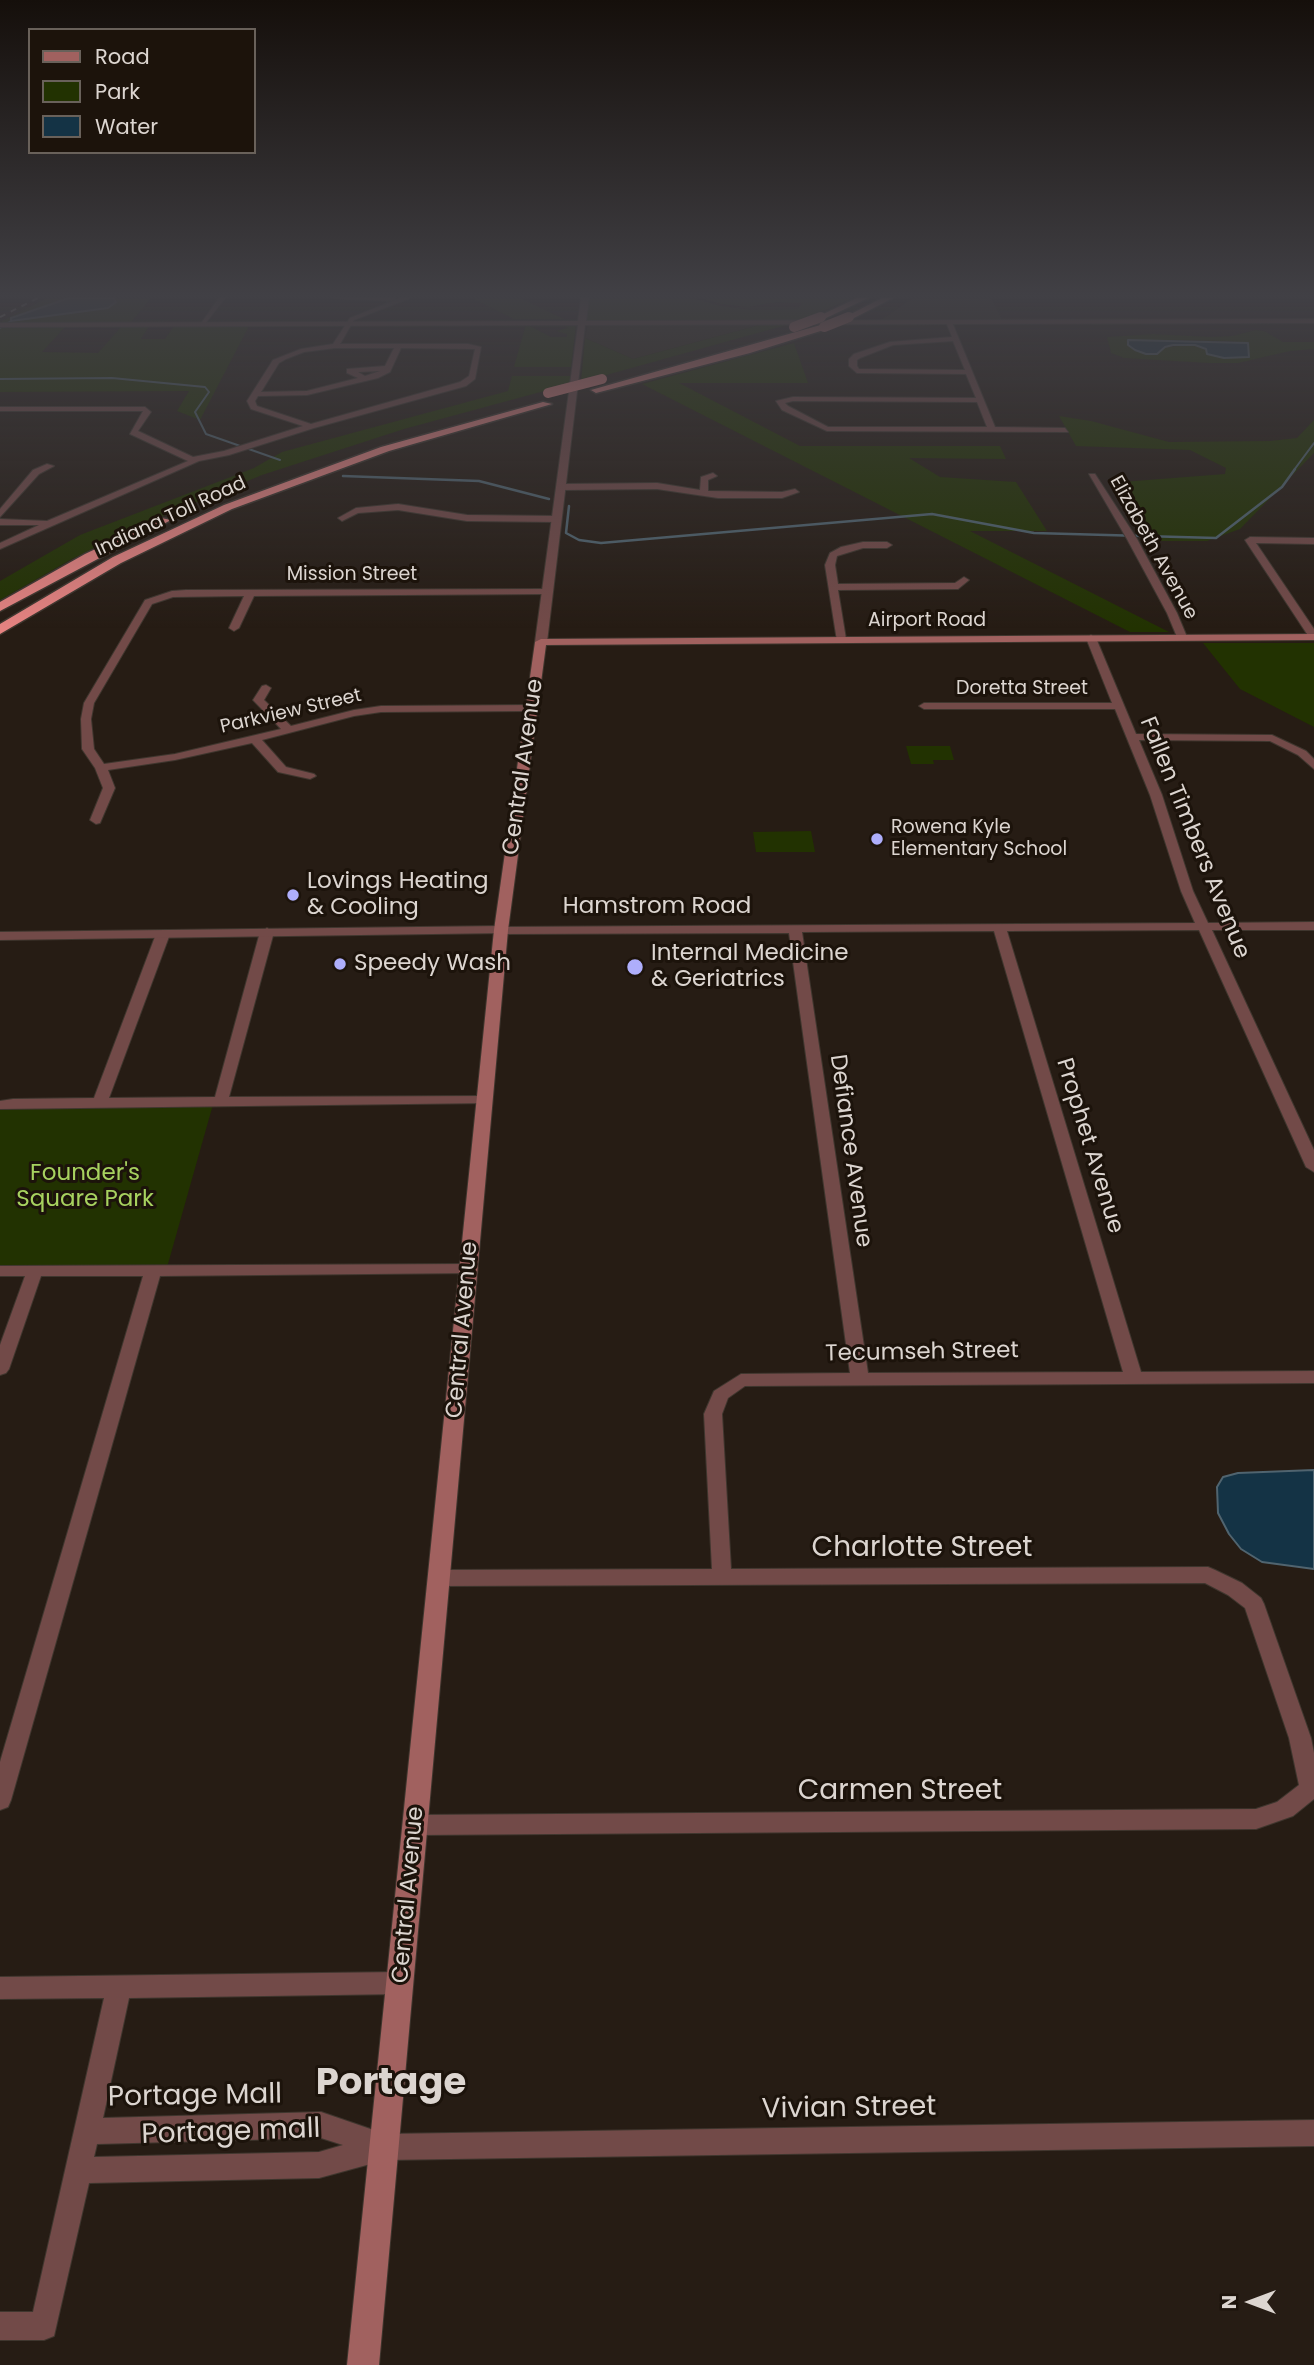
<!DOCTYPE html>
<style>
body{margin:0}
#map{position:relative;width:1314px;height:2365px;overflow:hidden;background:#261c14;font-family:Poppins,sans-serif}
canvas{display:block}
.legend{position:absolute;left:28px;top:28px;width:228px;height:126px;box-sizing:border-box;background:#1c130b;border:2px solid #69615a;margin:0;padding:9px 12px;list-style:none;font-size:21px;color:#dcd5d0}
.legend li{display:flex;align-items:center;gap:14px;height:35px}
.legend b{width:35px;border:2px solid #69615a}
.north{position:absolute;left:1216px;top:2267px;width:70px;height:70px;-webkit-text-stroke:5px #1c130b;paint-order:stroke;rotate:270deg;font-size:19px;font-weight:700;line-height:28px;text-align:center;color:#dcd5d0}
.north::after{content:'';display:block;margin:auto;width:24px;height:32px;background:#dcd5d0;clip-path:polygon(50% 0,100% 100%,50% 72%,0 100%)}
</style>
<div id="map">
<canvas width="1314" height="2365"></canvas>
<ul class="legend">
<li><b style="height:9px;background:#a1615f"></b>Road</li>
<li><b style="height:19px;background:#223201"></b>Park</li>
<li><b style="height:19px;background:#143345"></b>Water</li>
</ul>
<div class="north">N</div>
</div>
<script>
const g = document.querySelector('canvas').getContext('2d');
g.lineJoin = 'round';
function fill(path, color) { g.fillStyle = color; g.fill(path, 'evenodd'); }
const poly = rows => new Path2D(rows.map(r => 'M' + r).join(''));
function strokePath(path, color, width, dash) { g.strokeStyle = color; g.lineWidth = width; g.lineCap = dash ? 'butt' : 'round'; g.setLineDash(dash || []); g.stroke(path); }
function drawText(font, color, halo, rows, align = 'center') {
  g.font = font + ' Poppins,sans-serif'; g.lineWidth = 6; g.setLineDash([]); g.textBaseline = 'middle'; g.strokeStyle = halo; g.fillStyle = color; for (const [text, x, y, turn = 0] of rows) {
    g.save(); g.translate(x, y); g.rotate((+turn || 0) * Math.PI / 180); g.textAlign = isNaN(turn) ? turn : align; if (halo) g.strokeText(text, 0, 0); g.fillText(text, 0, 0); g.restore();
  }
}
const industrial = poly([
 [913,298,991,298,1002,319,881,320],
 [588,324,763,324,633,359,585,338]
]);
const green = poly([
 [47,298,69,298,11,317,11,320,108,308,115,302,113,298,151,298,131,322,0,322],
 [472,298,520,298,564,319,514,319],
 [588,298,692,298,721,306,754,310,798,309,802,303,776,302,748,307,721,304,701,298,853,298,799,321,591,322,586,320],
 [526,324,551,337,567,337,567,334,556,331,568,328,563,325,576,325,571,367,514,367],
 [763,324,790,324,581,382,585,338,633,359],
 [0,326,66,326,42,352,98,353,121,327,149,326,141,339,165,339,174,326,249,326,200,420,177,411,189,391,0,392],
 [1256,330,1264,331,1283,342,1314,342,1314,349,1290,351,1238,363,1209,363,1124,358,1111,353,1107,337,1153,334,1211,337,1232,336],
 [1128,340,1229,341,1247,343,1224,358,1195,345,1165,347],
 [794,343,808,383,679,383,800,446,1000,446,1006,459,909,458,940,477,1016,482,1047,531,970,531,1169,632,1130,632,642,384],
 [512,376,571,376,570,384,404,429,262,475,132,529,72,559,0,600,0,581,80,535,254,468,282,452,508,391],
 [1059,416,1091,421,1169,442,1270,441,1297,438,1314,420,1314,453,1240,529,1207,541,1155,541,1109,483,1225,474,1226,468,1190,450,1076,446],
 [1203,643,1314,643,1314,727,1240,689],
 [906,746,950,746,954,760,933,760,934,764,911,764],
 [811,831,815,852,756,852,753,832],
 [214,1101,166,1271,0,1271,0,1105]
]);
const water = poly([
 [69,298,113,298,116,302,108,308,11,321,11,318,69,298],
 [1128,340,1248,343,1249,357,1224,358,1207,354,1206,349,1195,345,1173,345,1165,347,1157,354,1146,354,1135,350,1128,345,1128,340],
 [1314,1470,1314,1569,1262,1562,1241,1549,1229,1534,1218,1513,1217,1487,1223,1477,1238,1473,1314,1470]
]);
const streamFar1 = poly([
 [0,328,11,321],
 [0,379,112,378,205,387,209,392,195,412,206,434,280,460],
 [1294,470,1314,443]
]);
const stream = poly([
 [343,476,479,481,549,499],
 [569,506,566,533,579,540,601,543,932,514,1034,533,1216,538,1282,487,1295,469]
]);
const minor = poly([
 [219,298,225,298,204,325,200,325,219,298],
 [334,298,395,298,395,299,392,301,334,298],
 [401,298,410,298,354,320,340,344,468,344,481,347,475,379,466,386,314,428,229,455,199,461,0,549,0,543,39,525,0,525,0,519,47,521,188,461,130,434,143,411,0,411,0,407,145,407,151,412,138,431,193,457,224,451,303,426,251,409,247,401,273,360,301,349,333,344,350,318,401,298],
 [335,348,394,348,385,366,347,369,347,373,358,378,307,391,261,392,279,363,286,359,304,352,335,348],
 [401,348,475,349,469,376,460,382,311,424,257,406,255,401,258,396,307,395,378,378,390,372,401,348],
 [380,371,365,376,358,372,380,371],
 [949,320,952,322,995,427,1065,428,1068,432,827,431,782,410,776,401,793,397,976,398,966,374,857,373,849,366,849,359,854,354,890,342,952,337,946,322,949,320],
 [953,341,965,370,859,369,857,366,857,360,860,358,893,345,953,341],
 [793,401,977,402,987,427,828,427,788,406,785,403,793,401],
 [47,464,54,466,39,474,0,517,0,509,33,470,47,464],
 [713,473,717,476,708,480,708,491,782,492,795,489,799,492,782,498,718,498,657,489,562,490,558,487,562,484,657,483,700,490,701,477,713,473],
 [1089,474,1095,474,1137,539,1177,613,1187,637,1186,639,1177,637,1167,613,1127,539,1089,474],
 [398,504,467,515,557,516,561,519,557,522,467,521,398,510,358,513,342,521,338,518,356,508,398,504],
 [1250,537,1314,538,1314,544,1256,543,1314,629,1314,640,1309,637,1245,540,1250,537],
 [863,542,887,542,892,545,887,548,863,548,837,556,835,565,838,584,955,583,964,577,969,580,958,589,838,590,846,639,837,641,825,565,830,553,841,547,863,542],
 [546,589,551,592,549,594,254,596,239,628,234,631,229,628,244,596,173,597,152,604,94,703,91,719,94,749,104,764,175,754,281,729,253,700,262,686,266,685,271,688,264,700,291,726,354,710,381,706,533,705,538,708,533,711,381,712,354,716,262,740,286,767,314,774,316,776,310,779,278,772,252,743,175,760,108,770,115,788,100,823,96,824,90,820,103,788,95,768,82,749,81,719,84,703,145,600,172,591,186,590,546,589],
 [1091,635,1096,638,1136,734,1272,735,1306,751,1314,759,1314,769,1298,755,1270,741,1139,740,1162,795,1193,891,1208,923,1314,922,1314,930,1212,930,1314,1150,1314,1172,1306,1167,1199,930,1007,931,1141,1372,1314,1371,1314,1383,745,1386,728,1398,722,1414,731,1569,1208,1567,1215,1570,1242,1583,1261,1598,1264,1604,1311,1738,1314,1753,1314,1799,1293,1816,1256,1829,416,1835,408,1832,405,1825,408,1818,416,1815,1256,1809,1277,1802,1299,1785,1289,1738,1245,1608,1228,1595,1205,1583,439,1586,432,1583,429,1578,432,1573,439,1570,712,1569,704,1414,714,1391,741,1374,850,1373,789,933,501,934,496,933,496,927,1195,923,1181,891,1150,795,1115,709,924,709,919,706,924,703,1112,703,1086,638,1091,635],
 [994,931,1123,1372,868,1373,802,932,994,931],
 [267,928,274,932,229,1097,485,1096,492,1100,490,1103,0,1109,0,1101,13,1099,94,1098,156,934,163,930,170,934,109,1098,215,1097,260,932,267,928],
 [469,1264,477,1269,475,1273,160,1276,11,1800,8,1807,0,1810,0,1762,143,1276,41,1276,9,1369,6,1373,0,1375,0,1345,25,1276,0,1276,0,1266,469,1264],
 [401,1972,410,1975,413,1983,410,1991,401,1994,129,1998,103,2118,321,2112,385,2134,1314,2120,1314,2146,385,2160,319,2178,89,2183,54,2336,44,2340,0,2340,0,2312,33,2312,104,1998,0,1999,0,1977,401,1972],
 [321,2138,343,2145,319,2152,94,2157,97,2144,321,2138]
]);
const tertiary = poly([
 [581,298,589,298,586,321,1314,319,1314,323,585,325,547,642,541,645,535,642,578,325,0,327,0,323,578,321,581,298],
 [501,926,508,930,506,933,0,940,0,932,501,926]
]);
const secondary = poly([
 [1314,634,1314,640,546,645,508,930,379,2365,347,2365,494,930,535,642,541,639,1314,634]
]);
const motorway = poly([
 [857,298,868,298,824,319,817,317,857,298],
 [882,298,893,298,854,318,847,316,882,298],
 [824,324,827,325,827,329,750,353,596,393,591,390,824,324],
 [543,402,552,404,389,451,232,509,121,563,0,634,0,624,113,557,224,505,381,447,543,402],
 [161,518,171,520,0,611,0,602,85,554,161,518]
]);
const rail = poly([
 [0,317,38,298]
]);
const motorwayBridge = poly([
 [794,327,821,317],
 [824,327,849,317],
 [548,393,602,379]
]);
const markers = [
 [877,839,7,"#aeaefb"],
 [293,895,7,"#aeaefb"],
 [340,964,7,"#aeaefb"],
 [635,967,9,"#aeaefb"]
];
const farStreetnames = [
 ["Indiana Toll Road",171,517,-25],
 ["Elizabeth Avenue",1153,548,61],
 ["Mission Street",352,575],
 ["Airport Road",927,621],
 ["Doretta Street",1022,689],
 ["Parkview Street",291,712,-13]
];
const farPoinames = [
 ["Rowena Kyle",891,828],
 ["Elementary School",891,850]
];
const streetNames = [
 ["Central Avenue",524,767,-82],
 ["Fallen Timbers Avenue",1194,838,68],
 ["Hamstrom Road",657,907],
 ["Prophet Avenue",1089,1146,73],
 ["Defiance Avenue",850,1151,82],
 ["Central Avenue",463,1330,-85],
 ["Tecumseh Street",922,1353,-1],
 ["Central Avenue",409,1895,-85]
];
const poiNames = [
 ["Lovings Heating",307,882],
 ["& Cooling",307,908],
 ["Internal Medicine",651,954],
 ["& Geriatrics",651,980],
 ["Speedy Wash",354,964]
];
const parkNames = [
 ["Founder's",85,1174],
 ["Square Park",85,1200]
];
const nearStreetnames = [
 ["Charlotte Street",922,1549],
 ["Carmen Street",900,1792],
 ["Portage Mall",195,2097,-1],
 ["Vivian Street",849,2109,-1],
 ["Portage mall",231,2133,-2]
];
const nearDistrictnames = [
 ["Portage",391,2085]
];
fill(industrial, '#2d2414');
fill(green, '#223201');
fill(water, '#143345');
strokePath(water, '#50646f', 2);
strokePath(streamFar1, '#50646f', 2);
strokePath(stream, '#50646f', 2.5);
strokePath(minor, '#3f362e', 2);
strokePath(tertiary, '#3f362e', 2);
strokePath(secondary, '#3f362e', 2);
strokePath(motorway, '#3f362e', 3);
fill(minor, '#724a48');
fill(tertiary, '#724a48');
fill(secondary, '#a1615f');
fill(motorway, '#e68381');
strokePath(rail, '#b8b0ab', 2, [6, 6]);
strokePath(motorwayBridge, '#3f362e', 10, []);
strokePath(motorwayBridge, '#e68381', 10);
const sky = g.createLinearGradient(0, 0, 0, 629);
sky.addColorStop(0, '#150f0b');
sky.addColorStop(0.47, '#414045');
sky.addColorStop(1, '#41404500');
g.fillStyle = sky;
g.fillRect(0, 0, 1314, 629);
for (const [x, y, r, color] of markers) { const dot = new Path2D(); dot.arc(x, y, r, 0, 2 * Math.PI); g.fillStyle = color; g.fill(dot); strokePath(dot, '#1c130b', 2.5); }
drawText('19px', '#dcd5d0', '#1c130b', farStreetnames);
drawText('19px', '#dcd5d0', '#1c130b', farPoinames, 'left');
drawText('23px', '#dcd5d0', '#1c130b', streetNames);
drawText('23px', '#dcd5d0', '#1c130b', poiNames, 'left');
drawText('23px', '#a7d25f', '#1c130b', parkNames);
drawText('28px', '#dcd5d0', '#1c130b', nearStreetnames);
drawText('bold 37px', '#dcd5d0', '#1c130b', nearDistrictnames);
</script>
